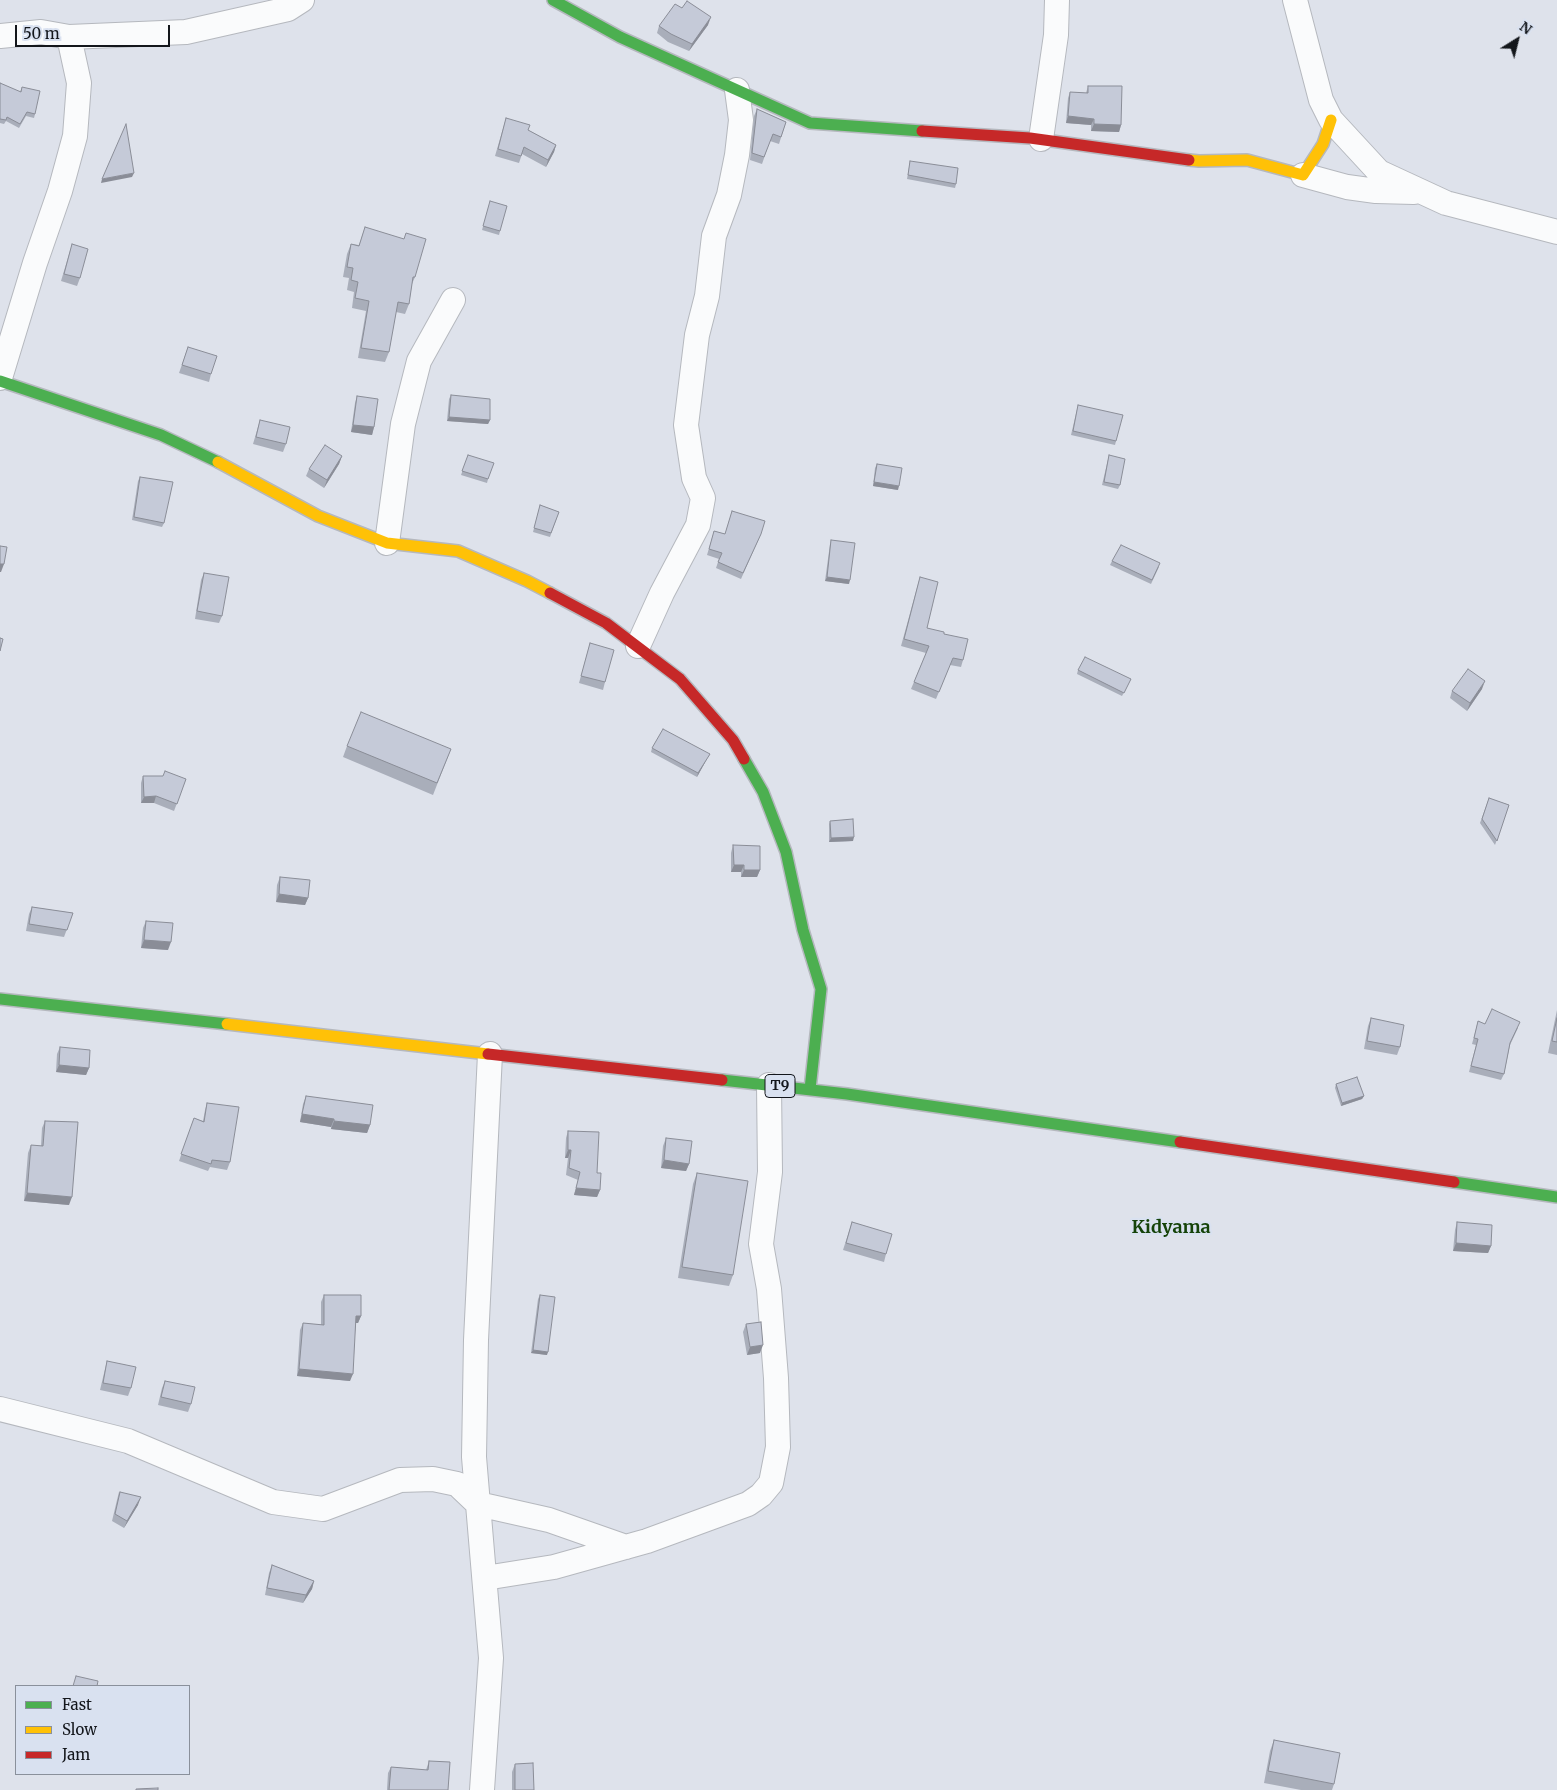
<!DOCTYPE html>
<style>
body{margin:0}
#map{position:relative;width:1557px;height:1790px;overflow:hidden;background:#dee2eb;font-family:Merriweather,serif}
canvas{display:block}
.legend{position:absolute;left:15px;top:1685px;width:175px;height:90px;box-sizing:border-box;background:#d9e1f0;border:1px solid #8a909b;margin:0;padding:6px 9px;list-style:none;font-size:15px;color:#13161b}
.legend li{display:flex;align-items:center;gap:10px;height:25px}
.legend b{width:25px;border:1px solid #8a909b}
.north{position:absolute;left:1492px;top:15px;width:50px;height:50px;-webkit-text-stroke:4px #d9e1f0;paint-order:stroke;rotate:36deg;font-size:14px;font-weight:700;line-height:20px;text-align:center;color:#13161b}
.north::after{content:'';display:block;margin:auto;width:18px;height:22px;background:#13161b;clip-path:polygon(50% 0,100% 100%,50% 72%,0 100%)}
.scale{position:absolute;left:15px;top:25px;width:155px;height:22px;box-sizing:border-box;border:2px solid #13161b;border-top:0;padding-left:6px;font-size:15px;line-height:18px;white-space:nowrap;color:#13161b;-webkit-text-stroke:4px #d9e1f0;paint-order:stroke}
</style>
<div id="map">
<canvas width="1557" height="1790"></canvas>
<ul class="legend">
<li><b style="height:6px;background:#4caf50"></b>Fast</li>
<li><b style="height:6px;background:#ffc107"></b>Slow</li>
<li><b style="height:6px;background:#c62828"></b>Jam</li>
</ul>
<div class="north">N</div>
<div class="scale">50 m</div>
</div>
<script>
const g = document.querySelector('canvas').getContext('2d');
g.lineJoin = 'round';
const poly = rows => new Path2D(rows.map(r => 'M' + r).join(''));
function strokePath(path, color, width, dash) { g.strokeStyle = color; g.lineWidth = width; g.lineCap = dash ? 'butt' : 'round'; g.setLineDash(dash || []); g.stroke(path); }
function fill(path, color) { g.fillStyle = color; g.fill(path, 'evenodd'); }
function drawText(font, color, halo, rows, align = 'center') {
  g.font = font + ' Merriweather,serif'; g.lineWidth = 4.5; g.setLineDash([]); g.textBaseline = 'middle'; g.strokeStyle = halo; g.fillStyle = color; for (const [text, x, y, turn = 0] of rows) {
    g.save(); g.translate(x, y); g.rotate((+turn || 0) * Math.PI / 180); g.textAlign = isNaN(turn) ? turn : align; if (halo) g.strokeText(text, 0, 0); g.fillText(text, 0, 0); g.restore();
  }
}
const street = poly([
 [1295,0,1321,100,1331,120,1379,172,1446,203,1557,232],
 [0,36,41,32,69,37,186,32,288,9,302,0],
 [1041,139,1056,35,1057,0],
 [1303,175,1347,187,1376,191,1414,192],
 [0,378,35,263,60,191,75,136,79,83,69,37],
 [387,543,403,424,419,361,453,300],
 [638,646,662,593,698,525,703,498,694,478,686,425,697,335,707,296,714,236,729,195,737,155,741,120,737,90],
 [0,1409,128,1441,273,1502,323,1509,400,1480,433,1479,457,1484,478,1504,549,1520,626,1547],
 [485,1578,554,1567,647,1541,748,1504,761,1495,771,1483,778,1447,776,1378,769,1289,761,1244,770,1172,769,1085],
 [482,1790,491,1658,474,1457,476,1340,490,1054]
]);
const fast = poly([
 [553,0,620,37,810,123,922,131],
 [0,381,161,435,218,462],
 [744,759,763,792,786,852,803,930,821,989,810,1089],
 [0,999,227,1024],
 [722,1080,847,1094,1180,1142],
 [1454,1182,1557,1197]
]);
const slow = poly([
 [1189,160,1199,161,1247,160,1303,175,1323,144,1331,120],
 [218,462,318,516,387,543,458,551,527,581,550,593],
 [227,1024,488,1054]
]);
const jam = poly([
 [922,131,1030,138,1189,160],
 [550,593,606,623,680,679,733,740,744,759],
 [488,1054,722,1080],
 [1180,1142,1454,1182]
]);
const wall = poly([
 [708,25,689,51,668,42,657,33,659,26],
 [0,83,20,92,22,87,35,114,34,118,26,116,19,128,6,121,4,124,0,123],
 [1088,86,1121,125,1119,132,1091,131,1091,125,1066,123,1068,98,1070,92,1086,93],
 [757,109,786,122,779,144,770,141,762,164,750,160,754,116],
 [506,118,556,145,554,152,546,167,522,154,519,163,495,156],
 [910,161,956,184,955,188,907,179],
 [489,205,500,231,499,235,482,230],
 [365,227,415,277,412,284,409,304,405,314,396,312,389,352,385,362,358,358,366,311,352,308,354,292,347,290,349,278,343,277,347,254,351,244,359,245],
 [72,244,80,278,77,286,61,281],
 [188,347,211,374,209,382,179,373],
 [451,395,490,420,488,424,447,421,449,399],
 [357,396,374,427,372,435,351,432,355,403],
 [1078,405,1116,441,1115,445,1071,435],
 [260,420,286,444,283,452,253,444],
 [468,455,488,479,487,483,461,475],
 [1109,455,1120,485,1118,489,1102,485],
 [342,456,339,464,324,488,306,476,309,469],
 [877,464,898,490,873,486,875,468],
 [140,477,164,523,162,527,132,520,138,481],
 [540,505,559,512,550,537,533,532],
 [732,511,761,534,741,579,716,568,719,559,707,555,714,531,725,534],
 [831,540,849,584,825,581,830,544],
 [1112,561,1159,567,1151,584,1110,565],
 [204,573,222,616,219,623,195,619,201,580],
 [920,577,927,628,944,634,963,660,961,667,950,665,936,699,911,689,926,653,901,646,918,584],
 [590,643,605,682,603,690,579,683],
 [1078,670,1131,679,1122,696,1077,674],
 [1482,689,1467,711,1450,698,1452,691],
 [347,746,451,749,433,795,343,757],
 [652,748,710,754,708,757,697,777,651,752],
 [143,776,186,779,174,811,154,803,141,803,141,783],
 [1489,798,1509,805,1495,845,1480,823],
 [830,821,853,841,829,842,829,824],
 [733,845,760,870,757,877,741,877,741,872,731,872,731,853],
 [280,877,308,898,305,905,276,902,277,885],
 [32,907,73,913,64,937,26,931,29,914],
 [146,921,168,950,141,948,143,928],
 [1557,1010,1557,1055,1548,1053],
 [1371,1018,1400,1047,1397,1055,1364,1049,1368,1026],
 [1478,1021,1485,1024,1518,1028,1510,1045,1504,1074,1501,1080,1469,1072,1476,1045,1472,1044],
 [60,1047,89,1068,86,1075,56,1072,57,1054],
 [1336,1084,1364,1096,1362,1099,1341,1106,1335,1088],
 [306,1096,370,1125,367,1133,331,1129,331,1127,300,1122,303,1104],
 [207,1103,230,1162,227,1170,210,1167,208,1171,179,1161,194,1118,203,1121,205,1110],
 [45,1121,69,1205,24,1201,28,1153,31,1145,41,1146,42,1128],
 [568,1131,597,1173,600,1190,597,1197,574,1195,578,1180,566,1175,568,1158,565,1158,566,1138],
 [666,1138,689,1164,686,1171,661,1168,663,1146],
 [697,1173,733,1275,729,1286,678,1278,693,1184],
 [852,1222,886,1254,884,1262,843,1250],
 [1457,1222,1491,1246,1488,1253,1453,1251,1455,1230],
 [324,1295,361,1316,358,1323,356,1323,350,1381,297,1376,300,1330,303,1323,321,1325,321,1302],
 [540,1295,547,1355,531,1353,538,1299],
 [746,1324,760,1353,747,1355,743,1332],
 [107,1361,131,1388,128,1396,100,1390,105,1369],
 [165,1381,191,1404,188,1412,158,1405,162,1388],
 [119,1492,138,1505,124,1528,112,1521,117,1500],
 [272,1565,314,1581,312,1589,303,1603,265,1595,269,1573],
 [1274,1740,1334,1784,1332,1790,1301,1790,1264,1783,1270,1751],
 [429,1761,448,1790,387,1790,388,1773,391,1767,426,1770],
 [515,1764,534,1790,512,1790,512,1772]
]);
const shadedWall = poly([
 [711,17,708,25,689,51,692,44],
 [1068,116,1094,119,1091,125,1066,123],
 [1094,124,1121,125,1119,132,1091,131],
 [556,145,554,152,546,167,548,160],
 [134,173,132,177,101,183,102,179],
 [449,417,490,420,488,424,447,421],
 [353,425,374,427,372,435,351,432],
 [342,456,339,464,324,488,327,480],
 [874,482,899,486,898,490,873,486],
 [0,564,4,564,1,572,0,572],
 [827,577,850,580,849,584,825,581],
 [1485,681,1482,689,1467,711,1470,703],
 [710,754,708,757,697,777,698,773],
 [156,796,154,803,141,803,144,797],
 [854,837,853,841,829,842,831,838],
 [734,865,744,865,741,872,731,872],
 [744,870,760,870,757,877,741,877],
 [279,894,308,898,305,905,276,902],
 [144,940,171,942,168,950,141,948],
 [59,1065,89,1068,86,1075,56,1072],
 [1364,1096,1362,1099,1341,1106,1342,1103],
 [302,1114,334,1119,331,1127,300,1122],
 [334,1121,370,1125,367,1133,331,1129],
 [568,1150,571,1150,568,1158,565,1158],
 [664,1160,689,1164,686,1171,661,1168],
 [576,1188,600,1190,597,1197,574,1195],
 [27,1193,72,1197,69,1205,24,1201],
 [1456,1243,1491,1246,1488,1253,1453,1251],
 [356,1316,361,1316,358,1323,353,1323],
 [763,1345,760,1353,747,1355,750,1347],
 [533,1350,548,1352,547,1355,531,1353],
 [299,1369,353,1374,350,1381,297,1376],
 [141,1497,138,1505,124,1528,127,1521],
 [314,1581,312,1589,303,1603,306,1595]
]);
const building = poly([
 [687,1,711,17,692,44,671,34,659,26,675,4,682,8,687,1],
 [0,83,21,92,22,87,40,91,35,114,27,112,20,124,7,117,6,120,0,119,0,83],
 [1088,86,1122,86,1121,125,1094,124,1094,119,1068,116,1070,92,1088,93,1088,86],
 [757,109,786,122,781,137,773,134,764,157,752,153,757,109],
 [506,118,530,125,528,130,556,145,548,160,524,147,521,156,498,149,506,118],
 [126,124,134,173,102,179,126,124],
 [910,161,958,168,956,184,908,175,910,161],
 [490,201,507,206,500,231,483,226,490,201],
 [365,227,404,239,406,233,426,239,415,277,413,277,409,304,398,302,389,352,361,348,369,301,355,298,358,282,351,280,353,268,347,267,351,244,359,246,365,227],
 [72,244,88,249,80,278,64,274,72,244],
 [188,347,217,356,211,374,182,365,188,347],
 [451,395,490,399,490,420,449,417,451,395],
 [357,396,378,399,374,427,353,425,357,396],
 [1078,405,1123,415,1116,441,1073,431,1078,405],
 [260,420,290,427,286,444,256,437,260,420],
 [325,445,342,456,327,480,309,469,325,445],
 [468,455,494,463,488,479,462,471,468,455],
 [1109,455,1125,459,1120,485,1104,482,1109,455],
 [877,464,902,468,899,486,874,482,877,464],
 [140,477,173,482,164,523,134,517,140,477],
 [540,505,559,512,551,533,534,528,540,505],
 [732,511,765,521,761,534,743,573,718,562,722,553,709,549,714,531,725,534,732,511],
 [831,540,855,543,850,580,827,577,831,540],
 [1121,545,1160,563,1152,580,1112,561,1121,545],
 [0,546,7,547,4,564,0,564,0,546],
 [204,573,229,577,222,616,197,611,204,573],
 [920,577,938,582,927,628,944,632,944,634,968,639,963,660,953,658,939,692,914,682,929,646,904,639,920,577],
 [0,638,3,639,0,651,0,638],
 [590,643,614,650,605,682,581,676,590,643],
 [1085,657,1131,679,1124,693,1078,670,1085,657],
 [1468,669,1485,681,1470,703,1452,691,1468,669],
 [361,712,451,749,437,783,347,746,361,712],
 [663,729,710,754,698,773,652,748,663,729],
 [165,771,186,779,177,804,156,796,144,797,143,776,163,776,165,771],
 [1489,798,1509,805,1497,841,1482,819,1489,798],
 [853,819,854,837,831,838,830,821,853,819],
 [733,845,760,846,760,870,744,870,744,865,734,865,733,845],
 [280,877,310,880,308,898,279,894,280,877],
 [32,907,73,913,67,930,29,924,32,907],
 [146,921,173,923,171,942,144,940,146,921],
 [1492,1009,1520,1022,1510,1043,1504,1074,1471,1066,1478,1039,1474,1038,1478,1021,1485,1024,1492,1009],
 [1371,1018,1404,1025,1400,1047,1367,1041,1371,1018],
 [1557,1018,1557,1042,1552,1041,1557,1018],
 [60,1047,90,1050,89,1068,59,1065,60,1047],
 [1357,1077,1364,1096,1342,1103,1336,1084,1357,1077],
 [306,1096,373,1105,370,1125,334,1121,334,1119,302,1114,306,1096],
 [207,1103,239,1107,230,1162,212,1160,211,1164,181,1154,194,1118,204,1122,207,1103],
 [45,1121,78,1122,72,1197,27,1193,31,1145,43,1146,45,1121],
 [568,1131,599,1132,597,1173,601,1173,600,1190,576,1188,580,1172,569,1168,571,1150,568,1150,568,1131],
 [666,1138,692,1141,689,1164,664,1160,666,1138],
 [697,1173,748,1181,733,1275,682,1267,697,1173],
 [852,1222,892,1234,886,1254,846,1243,852,1222],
 [1457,1222,1492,1225,1491,1246,1456,1243,1457,1222],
 [324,1295,361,1295,361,1316,356,1316,353,1374,299,1369,303,1323,324,1325,324,1295],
 [540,1295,555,1297,548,1352,533,1350,540,1295],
 [761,1322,763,1345,750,1347,746,1324,761,1322],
 [107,1361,136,1367,131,1388,103,1383,107,1361],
 [165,1381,195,1387,191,1404,161,1397,165,1381],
 [120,1492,141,1497,127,1521,115,1514,120,1492],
 [272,1565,314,1581,306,1595,267,1588,272,1565],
 [76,1676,98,1681,97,1686,73,1686,76,1676],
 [1274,1740,1340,1753,1334,1784,1268,1771,1274,1740],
 [429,1761,450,1762,448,1790,389,1790,391,1767,428,1770,429,1761],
 [533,1763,534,1790,515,1790,515,1764,533,1763],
 [158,1788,158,1790,136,1790,136,1789,158,1788]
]);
const shields = [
 [780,1086,30]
];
const shieldNames = [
 ["T9",780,1086]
];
const quarterNames = [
 ["Kidyama",1171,1228]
];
strokePath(street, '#b5b8be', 26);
strokePath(fast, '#b5b8be', 14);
strokePath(slow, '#b5b8be', 14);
strokePath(jam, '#b5b8be', 14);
strokePath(street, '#fafbfc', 24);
strokePath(fast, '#4caf50', 11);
strokePath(slow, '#ffc107', 11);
strokePath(jam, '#c62828', 11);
fill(wall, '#a9aeba');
fill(shadedWall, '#8a8d97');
fill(building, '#c5cad8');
strokePath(building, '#8a8d97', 1);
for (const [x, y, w] of shields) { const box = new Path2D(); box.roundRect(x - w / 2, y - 11.5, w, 23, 4); g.fillStyle = '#d9e1f0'; g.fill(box); strokePath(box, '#13161b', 1); }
drawText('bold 14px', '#13161b', null, shieldNames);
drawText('bold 18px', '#154309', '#d9e1f0', quarterNames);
</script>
